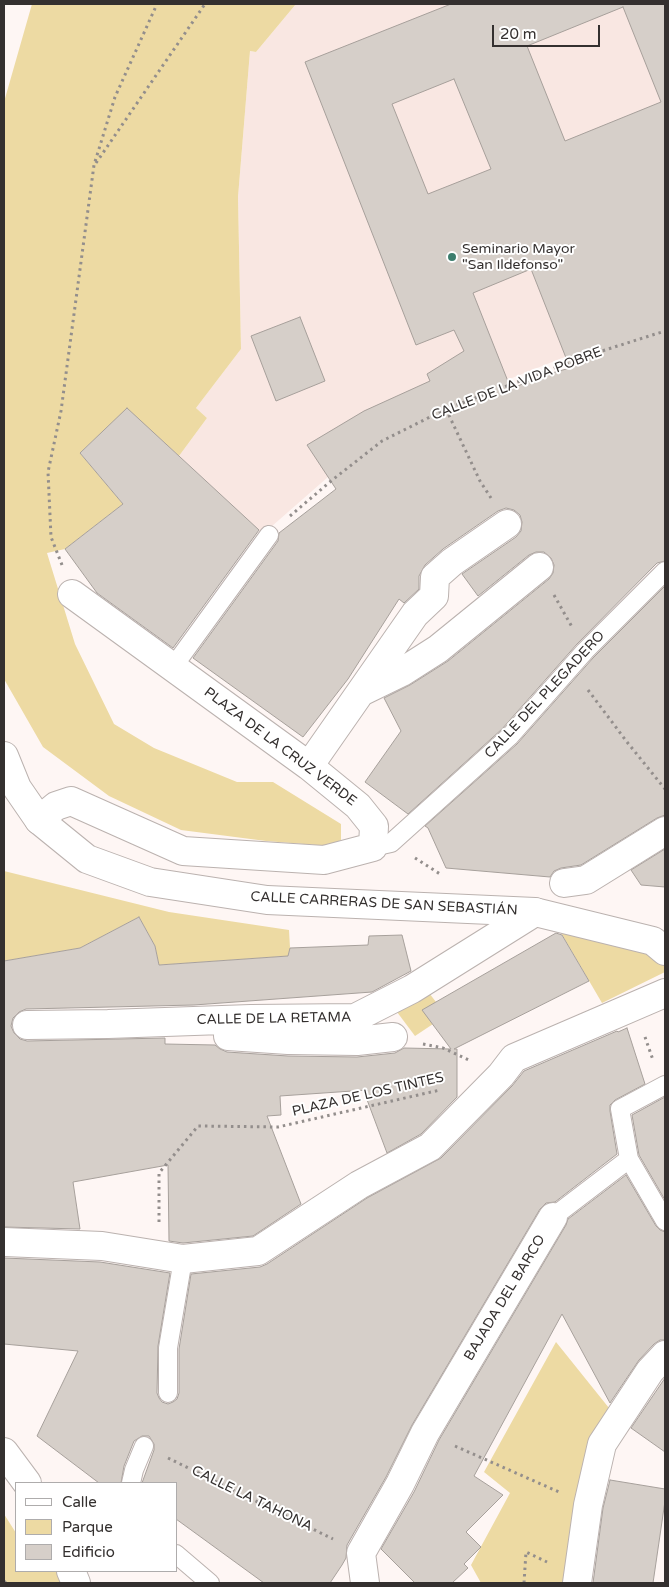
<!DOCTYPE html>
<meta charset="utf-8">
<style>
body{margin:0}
#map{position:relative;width:669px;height:1587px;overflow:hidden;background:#fef6f4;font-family:"Varela Round",sans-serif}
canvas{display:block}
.frame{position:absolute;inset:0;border:5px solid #34302f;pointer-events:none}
.legend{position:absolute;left:15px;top:1482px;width:162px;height:90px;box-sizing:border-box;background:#fff;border:1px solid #aeacac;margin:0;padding:6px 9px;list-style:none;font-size:15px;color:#34302f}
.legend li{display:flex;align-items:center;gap:10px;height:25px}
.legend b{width:25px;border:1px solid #aeacac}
.scale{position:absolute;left:492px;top:25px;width:108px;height:22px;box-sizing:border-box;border:2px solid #34302f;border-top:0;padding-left:6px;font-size:15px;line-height:18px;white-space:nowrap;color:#34302f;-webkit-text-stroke:4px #fff;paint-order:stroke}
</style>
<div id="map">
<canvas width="669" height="1587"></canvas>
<div class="frame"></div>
<ul class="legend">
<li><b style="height:6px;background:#fff"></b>Calle</li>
<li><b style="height:14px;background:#eddaa3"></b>Parque</li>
<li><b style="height:14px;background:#d6cfc9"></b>Edificio</li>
</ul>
<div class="scale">20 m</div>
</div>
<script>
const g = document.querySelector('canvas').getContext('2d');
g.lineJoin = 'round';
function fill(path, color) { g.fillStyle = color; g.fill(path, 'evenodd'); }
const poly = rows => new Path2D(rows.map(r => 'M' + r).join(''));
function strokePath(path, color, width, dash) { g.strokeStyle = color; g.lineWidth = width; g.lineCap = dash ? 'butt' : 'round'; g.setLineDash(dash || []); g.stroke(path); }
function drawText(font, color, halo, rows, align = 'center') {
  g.font = font + ' "Varela Round",sans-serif'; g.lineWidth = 4; g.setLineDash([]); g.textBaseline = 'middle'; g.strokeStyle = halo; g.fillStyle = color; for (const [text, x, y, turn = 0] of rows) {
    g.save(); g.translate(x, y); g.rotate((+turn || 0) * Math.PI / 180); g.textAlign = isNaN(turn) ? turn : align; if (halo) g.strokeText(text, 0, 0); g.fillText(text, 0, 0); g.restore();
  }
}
const built = poly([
 [296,4,665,4,665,317,507,380,379,435,328,477,263,534,179,456,207,418,196,408,241,349,238,197,250,51,256,52]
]);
const green = poly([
 [32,4,296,4,256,52,250,51,238,197,241,349,196,408,207,418,179,456,127,409,80,453,123,504,65,549,47,553,75,644,114,724,154,748,237,782,273,782,341,824,341,840,329,846,266,841,181,830,109,796,43,747,4,679,4,102],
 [4,871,169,912,289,930,290,948,288,956,159,965,155,946,139,917,80,948,4,961],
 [560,931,644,949,665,966,665,972,602,1003],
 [426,989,436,1002,433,1024,415,1036,397,1012],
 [556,1342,609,1408,592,1438,566,1583,481,1583,471,1565,510,1493,484,1472],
 [4,1514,16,1533,16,1571,64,1571,68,1583,4,1583]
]);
const building = poly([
 [451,4,665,4,665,561,657,563,577,644,502,729,408,814,365,782,401,731,384,698,410,685,448,661,549,579,553,573,554,565,551,558,544,552,536,552,529,555,478,596,462,574,516,537,521,531,522,522,520,515,514,510,506,508,498,511,443,549,425,565,419,576,419,589,404,603,399,599,348,679,303,737,193,658,278,541,279,533,336,489,307,445,364,411,430,381,427,374,464,351,454,330,416,345,305,62,451,4],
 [623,7,661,102,565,141,527,46,623,7],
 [454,79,491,169,428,194,392,104,454,79],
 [531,269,570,368,541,376,511,389,473,293,531,269],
 [300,317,325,381,276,401,251,336,300,317],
 [127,408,259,530,173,648,97,593,65,549,123,504,80,453,127,408],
 [665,586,665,815,657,818,581,865,561,868,554,871,550,877,446,868,428,828,425,826,517,744,593,658,665,586],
 [665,849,665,887,641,885,631,870,665,849],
 [139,917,155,946,159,965,288,956,290,948,368,945,369,936,402,935,411,971,372,992,194,1005,26,1009,19,1012,13,1018,11,1026,14,1033,20,1039,27,1041,165,1038,165,1044,215,1045,220,1049,227,1052,288,1056,357,1057,395,1053,404,1048,451,1049,422,1010,556,933,562,935,589,981,454,1049,457,1049,457,1097,421,1134,387,1153,366,1097,367,1090,280,1096,281,1115,267,1116,301,1204,253,1236,183,1243,169,1241,168,1165,73,1182,80,1229,4,1227,4,961,80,948,139,917],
 [627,1028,645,1084,615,1100,610,1105,610,1111,617,1154,555,1202,546,1203,540,1209,412,1425,386,1477,347,1545,346,1558,342,1565,330,1583,264,1583,176,1519,176,1483,142,1483,154,1450,154,1444,149,1436,142,1436,134,1441,124,1466,121,1483,99,1483,37,1436,78,1351,4,1344,4,1258,100,1262,170,1273,158,1346,157,1393,159,1398,162,1402,168,1404,173,1402,177,1399,179,1393,179,1349,191,1274,260,1267,267,1264,367,1198,441,1158,512,1086,524,1071,617,1031,618,1032,627,1028],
 [665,1097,665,1200,639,1155,632,1115,665,1097],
 [626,1175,656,1226,660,1230,665,1232,665,1340,660,1340,654,1344,639,1360,610,1403,562,1314,474,1476,503,1495,466,1532,481,1547,464,1564,468,1568,452,1583,415,1583,381,1549,414,1492,439,1440,566,1225,568,1219,626,1175],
 [665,1378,665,1452,631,1428,665,1378],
 [610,1480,665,1489,665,1501,653,1583,593,1583,603,1508,610,1480]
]);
const path = poly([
 [96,163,205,4],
 [446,409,480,481,491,498],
 [290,516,331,481,382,441,446,409,586,356,665,331],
 [62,565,51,537,48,472,61,411,94,165,115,97,157,4],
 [554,595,572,627],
 [588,690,627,742,665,789],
 [415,858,440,874],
 [645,1037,653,1060],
 [423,1044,443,1048,469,1060],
 [159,1222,159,1173,198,1126,278,1127,440,1090],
 [455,1446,559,1492],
 [168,1458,333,1539],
 [4,1581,6,1583],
 [524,1583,526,1552,547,1562]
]);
const lane = poly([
 [173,667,269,535],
 [373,847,391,843,510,736,585,651,665,571],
 [629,1159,665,1221],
 [553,1217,629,1159,620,1109,665,1085],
 [168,1393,168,1348,183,1259],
 [131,1483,134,1470,144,1446],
 [176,1554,210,1583]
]);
const street = poly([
 [363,691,402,672,438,649,539,567],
 [309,766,415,614,434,596,435,577,452,562,507,524],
 [39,820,56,806,71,801,183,851,324,860,373,847,374,826,358,806,309,766,72,594],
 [564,883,586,880,665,831],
 [27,1025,108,1024,251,1019,355,1018,412,989,535,912],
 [228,1036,288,1040,357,1041,393,1037],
 [4,1242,102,1246,183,1259,258,1251,359,1185,430,1147,501,1075,514,1058,665,993],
 [4,1452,27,1483],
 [71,1571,76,1583],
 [365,1583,361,1553,400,1484,425,1433,553,1217],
 [577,1583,588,1505,602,1444,650,1371,665,1355]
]);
const secondary = poly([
 [4,756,17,788,39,820,87,859,150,882,267,900,535,912,653,941,665,951]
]);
const markers = [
 [452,257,5,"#3c7d6d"]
];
const poiNames = [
 ["Seminario Mayor",462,249],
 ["\"San Ildefonso\"",462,265]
];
const streetNames = [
 ["CALLE DE LA VIDA POBRE",517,384,-21],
 ["CALLE DEL PLEGADERO",545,695,-47],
 ["PLAZA DE LA CRUZ VERDE",280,747,37],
 ["CALLE CARRERAS DE SAN SEBASTIÁN",384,904,3],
 ["CALLE DE LA RETAMA",274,1019,-1],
 ["PLAZA DE LOS TINTES",368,1095,-13],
 ["BAJADA DEL BARCO",505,1298,-59],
 ["CALLE LA TAHONA",252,1499,26]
];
fill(built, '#f9e7e2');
fill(green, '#eddaa3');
fill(building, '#d6cfc9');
strokePath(building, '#a7a09b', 1);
strokePath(lane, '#bbb2af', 20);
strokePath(street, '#bbb2af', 30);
strokePath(secondary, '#bbb2af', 30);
strokePath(path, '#938e8c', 3, [2.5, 4]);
strokePath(lane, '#fff', 18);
strokePath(street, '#fff', 28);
strokePath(secondary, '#fff', 28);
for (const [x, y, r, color] of markers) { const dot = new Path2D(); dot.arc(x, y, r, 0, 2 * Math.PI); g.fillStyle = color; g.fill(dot); strokePath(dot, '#fff', 2); }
drawText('14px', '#34302f', '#fff', poiNames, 'left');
drawText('14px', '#34302f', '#fff', streetNames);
</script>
